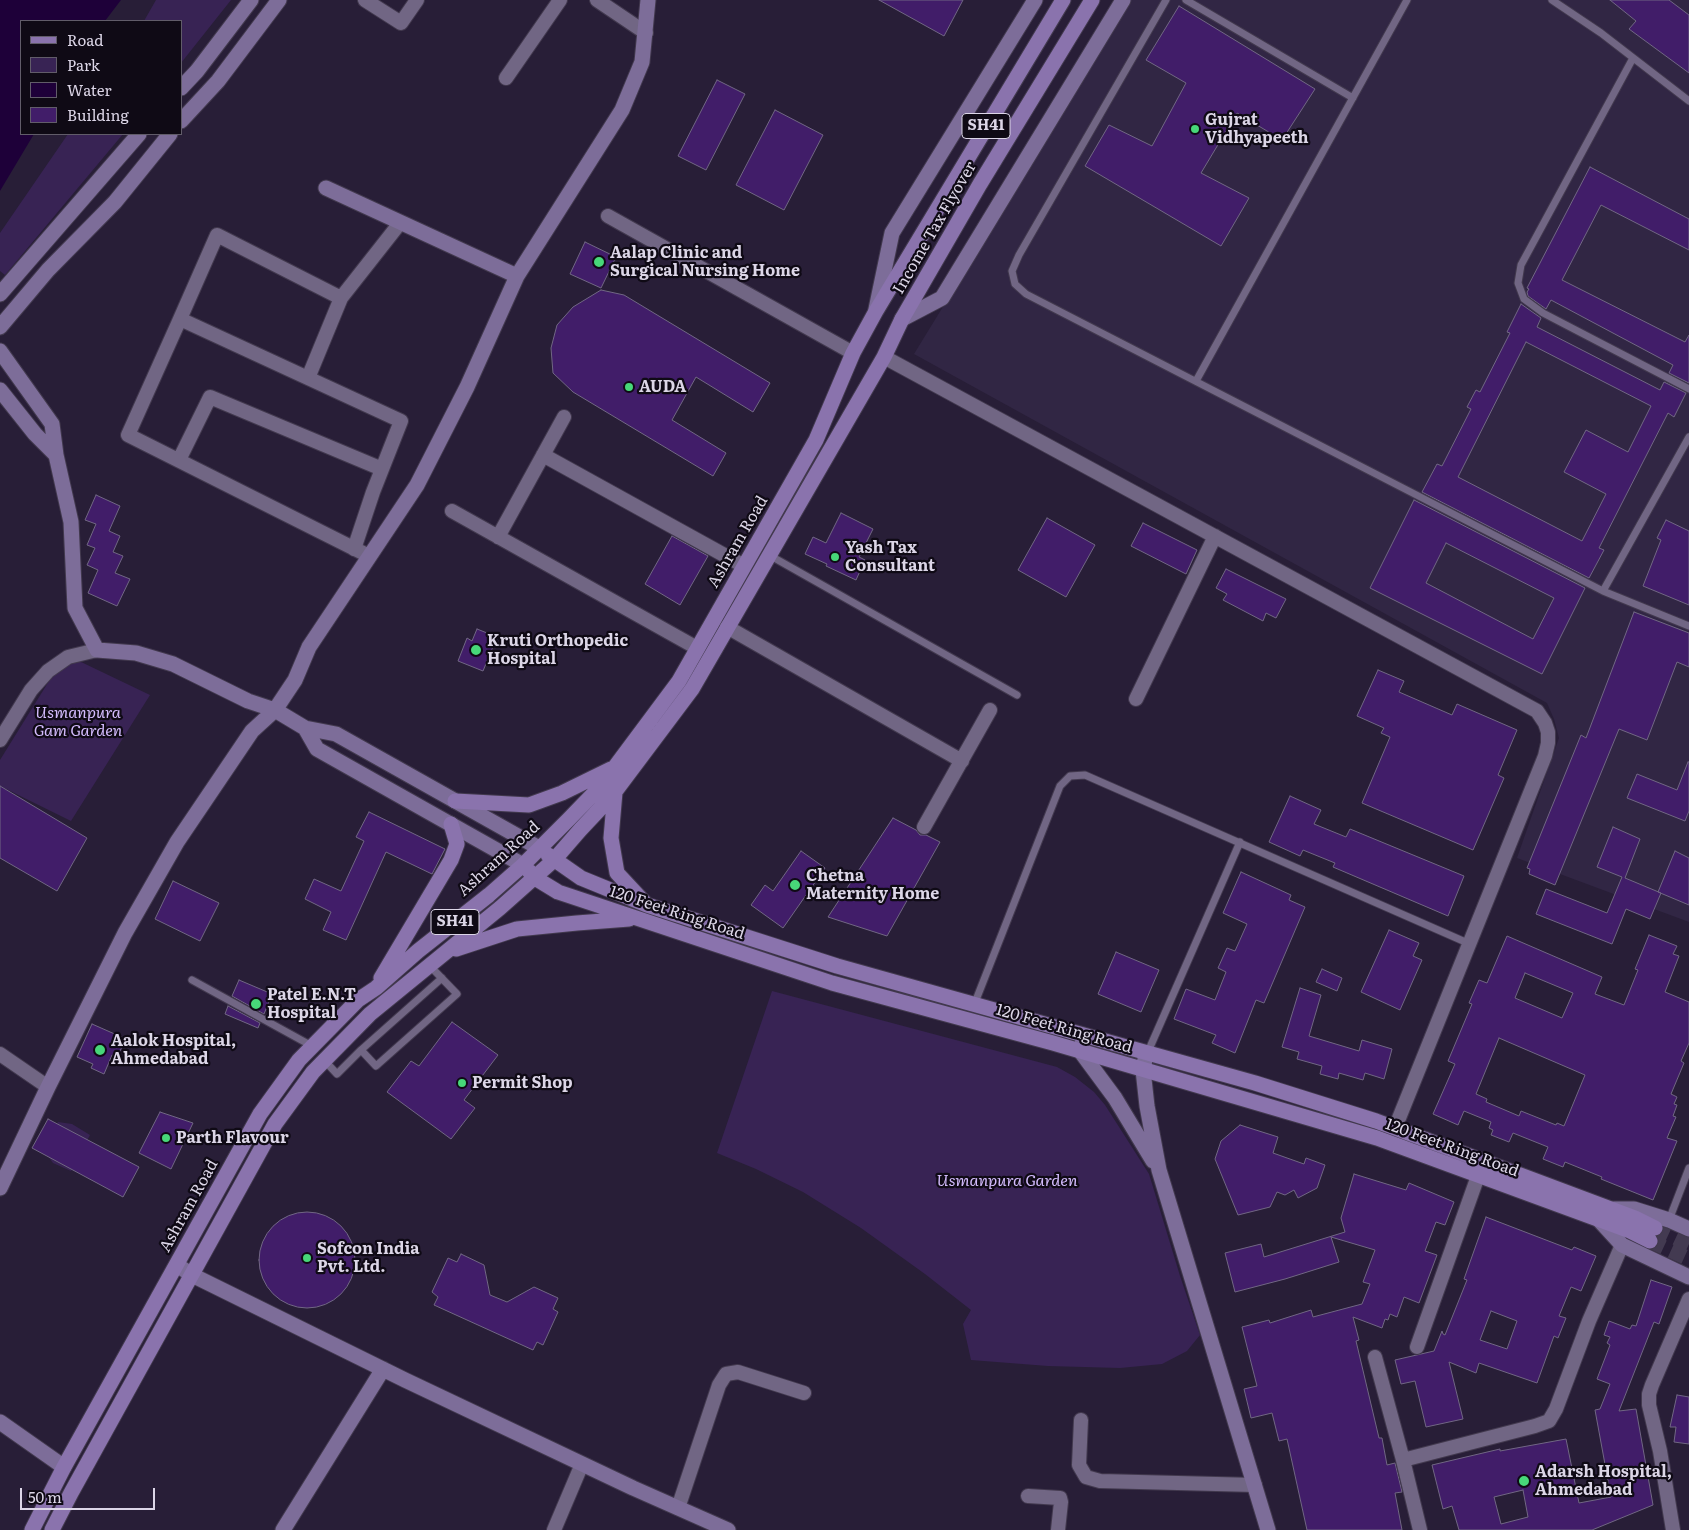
<!DOCTYPE html>
<style>
body{margin:0}
#map{position:relative;width:1689px;height:1530px;overflow:hidden;background:#281e37;font-family:Literata,serif}
canvas{display:block}
.legend{position:absolute;left:20px;top:20px;width:162px;height:115px;box-sizing:border-box;background:#0f0a15;border:1px solid #615c69;margin:0;padding:6px 9px;list-style:none;font-size:15px;color:#dcd6e7}
.legend li{display:flex;align-items:center;gap:10px;height:25px}
.legend b{width:25px;border:1px solid #615c69}
.scale{position:absolute;left:20px;top:1488px;width:135px;height:22px;box-sizing:border-box;border:2px solid #dcd6e7;border-top:0;padding-left:6px;font-size:15px;line-height:18px;white-space:nowrap;color:#dcd6e7;-webkit-text-stroke:4px #0f0a15;paint-order:stroke}
</style>
<div id="map">
<canvas width="1689" height="1530"></canvas>
<ul class="legend">
<li><b style="height:6px;background:#8a73ad"></b>Road</li>
<li><b style="height:14px;background:#382354"></b>Park</li>
<li><b style="height:14px;background:#1e0039"></b>Water</li>
<li><b style="height:14px;background:#411d69"></b>Building</li>
</ul>
<div class="scale">50 m</div>
</div>
<script>
const g = document.querySelector('canvas').getContext('2d');
g.lineJoin = 'round';
function fill(path, color) { g.fillStyle = color; g.fill(path, 'evenodd'); }
const poly = rows => new Path2D(rows.map(r => 'M' + r).join(''));
function strokePath(path, color, width, dash) { g.strokeStyle = color; g.lineWidth = width; g.lineCap = dash ? 'butt' : 'round'; g.setLineDash(dash || []); g.stroke(path); }
function drawText(font, color, halo, rows, align = 'center') {
  g.font = font + ' Literata,serif'; g.lineWidth = 4.5; g.setLineDash([]); g.textBaseline = 'middle'; g.strokeStyle = halo; g.fillStyle = color; for (const [text, x, y, turn = 0] of rows) {
    g.save(); g.translate(x, y); g.rotate((+turn || 0) * Math.PI / 180); g.textAlign = isNaN(turn) ? turn : align; if (halo) g.strokeText(text, 0, 0); g.fillText(text, 0, 0); g.restore();
  }
}
const built = poly([
 [1131,0,1689,0,1689,922,1517,858,1559,738,1554,719,1547,703,914,354]
]);
const green = poly([
 [156,0,231,0,181,63,181,21,144,21],
 [68,134,123,134,5,275,0,271,0,233],
 [70,660,79,661,150,695,71,821,0,786,0,760,54,673],
 [772,991,1057,1067,1075,1077,1094,1092,1105,1105,1149,1174,1180,1276,1200,1335,1187,1351,1162,1364,1120,1368,1048,1366,971,1360,963,1324,971,1310,925,1274,861,1228,803,1192,756,1169,717,1153],
 [58,1122,72,1124,90,1135,71,1171,53,1163,45,1152]
]);
const water = poly([
 [0,0,121,0,105,21,21,21,21,134,34,134,0,191]
]);
const building = poly([
 [879,0,963,0,944,36,879,0],
 [1610,0,1669,0,1689,15,1689,73,1629,29,1636,21,1610,0],
 [1179,6,1315,89,1282,140,1237,113,1201,173,1249,198,1221,246,1085,166,1109,125,1152,146,1186,83,1146,60,1179,6],
 [717,80,745,94,706,170,678,156,717,80],
 [775,110,823,135,784,210,736,185,775,110],
 [1590,167,1689,219,1689,250,1601,205,1562,280,1685,342,1689,335,1689,383,1669,373,1673,365,1551,300,1546,309,1528,296,1527,292,1529,289,1527,288,1590,167],
 [585,242,616,257,601,288,570,274,585,242],
 [601,290,624,295,770,383,753,412,696,377,672,420,726,453,713,476,573,392,553,373,551,348,557,325,573,307,601,290],
 [1521,304,1541,318,1537,327,1660,390,1664,382,1686,393,1674,417,1668,413,1599,548,1604,550,1589,578,1422,492,1437,464,1442,466,1471,409,1467,407,1476,390,1480,392,1510,333,1507,332,1521,304],
 [1526,342,1651,406,1628,452,1586,430,1564,472,1606,494,1582,541,1458,477,1526,342],
 [96,495,120,506,109,531,120,536,113,552,123,556,115,573,130,579,117,606,88,593,98,570,87,565,95,548,87,545,96,524,85,520,96,495],
 [1414,500,1585,588,1542,674,1370,588,1414,500],
 [1446,543,1554,598,1533,639,1426,583,1446,543],
 [841,513,873,529,859,557,865,560,856,580,826,566,827,564,805,554,813,537,826,543,841,513],
 [1047,518,1095,545,1066,597,1018,570,1047,518],
 [1666,520,1689,531,1689,605,1643,586,1661,540,1657,538,1666,520],
 [1143,523,1197,550,1186,574,1131,546,1143,523],
 [672,536,708,556,680,605,645,584,672,536],
 [1226,569,1286,599,1276,618,1266,613,1263,621,1223,600,1227,594,1216,588,1226,569],
 [1634,612,1689,633,1689,667,1677,662,1647,740,1619,729,1555,885,1529,874,1530,869,1527,868,1581,735,1586,738,1634,612],
 [477,629,497,637,483,671,458,661,467,638,472,641,477,629],
 [1378,670,1404,681,1399,692,1452,715,1457,704,1517,730,1498,775,1504,778,1473,850,1362,803,1390,737,1381,733,1384,728,1357,716,1378,670],
 [1688,762,1689,762,1689,811,1685,821,1627,798,1637,774,1677,790,1688,762],
 [0,786,87,838,57,891,0,858,0,786],
 [1290,796,1321,810,1314,824,1346,837,1350,829,1464,876,1448,916,1333,867,1335,863,1303,850,1300,856,1269,842,1290,796],
 [369,812,445,849,432,874,386,852,346,940,323,930,331,912,305,899,314,879,341,891,364,841,356,837,369,812],
 [893,818,916,830,920,835,926,835,940,842,887,936,828,917,893,818],
 [1613,827,1640,839,1625,878,1661,893,1650,919,1626,909,1612,944,1536,914,1546,889,1607,913,1622,877,1597,867,1613,827],
 [801,851,825,868,783,928,751,905,765,885,773,891,801,851],
 [1675,851,1689,858,1689,905,1658,892,1675,851],
 [1241,872,1291,895,1289,900,1305,907,1264,1003,1256,1000,1235,1053,1212,1043,1216,1035,1174,1019,1186,989,1215,1000,1226,972,1218,968,1227,948,1235,951,1247,924,1223,913,1241,872],
 [173,881,219,903,200,941,155,919,173,881],
 [1389,930,1419,943,1413,956,1422,960,1400,1010,1361,992,1389,930],
 [1649,935,1677,946,1673,954,1679,956,1665,992,1689,1002,1689,1043,1681,1061,1684,1063,1671,1094,1677,1097,1674,1104,1677,1105,1673,1116,1676,1117,1667,1138,1677,1141,1653,1200,1601,1179,1602,1177,1565,1162,1563,1167,1543,1159,1548,1147,1513,1133,1509,1142,1491,1135,1493,1130,1489,1128,1491,1122,1464,1111,1458,1125,1433,1114,1455,1064,1448,1061,1472,1004,1469,1003,1479,980,1487,983,1507,936,1602,977,1595,994,1624,1005,1638,970,1635,969,1649,935],
 [1525,973,1573,993,1562,1018,1515,998,1525,973],
 [1499,1038,1585,1075,1564,1126,1557,1123,1556,1125,1521,1111,1519,1116,1486,1102,1487,1099,1476,1094,1499,1038],
 [1116,952,1159,970,1141,1012,1098,994,1116,952],
 [1322,969,1342,978,1337,991,1316,982,1322,969],
 [239,980,272,994,264,1014,232,996,239,980],
 [1300,988,1321,995,1309,1036,1359,1051,1362,1040,1392,1049,1384,1079,1365,1073,1363,1080,1339,1073,1338,1079,1320,1074,1322,1066,1297,1059,1299,1052,1282,1047,1300,988],
 [228,1006,260,1023,258,1028,225,1014,228,1006],
 [452,1022,498,1055,464,1100,475,1108,451,1139,387,1092,411,1061,419,1066,452,1022],
 [92,1024,126,1039,117,1057,112,1055,104,1074,91,1068,93,1064,77,1057,92,1024],
 [160,1112,193,1123,171,1169,139,1153,160,1112],
 [48,1119,139,1167,123,1197,32,1148,48,1119],
 [1240,1125,1278,1137,1273,1153,1304,1164,1306,1158,1325,1165,1317,1188,1298,1198,1294,1190,1285,1195,1277,1192,1270,1207,1238,1215,1215,1159,1221,1141,1240,1125],
 [1354,1174,1406,1190,1409,1183,1454,1202,1445,1225,1436,1222,1425,1251,1437,1255,1419,1303,1404,1297,1397,1317,1390,1314,1388,1320,1385,1319,1382,1328,1353,1317,1359,1340,1356,1341,1379,1438,1382,1438,1387,1465,1395,1463,1402,1492,1395,1493,1402,1530,1307,1530,1287,1439,1279,1441,1272,1413,1251,1418,1244,1389,1257,1386,1242,1327,1269,1320,1270,1323,1311,1310,1313,1317,1362,1304,1370,1284,1363,1282,1375,1250,1331,1237,1339,1262,1285,1279,1235,1292,1225,1253,1261,1244,1264,1257,1345,1232,1341,1218,1354,1174],
 '259 1260a48 48 0 1 1 96 0a48 48 0 1 1-96 0Z',
 [1486,1217,1572,1250,1574,1247,1596,1256,1581,1291,1571,1287,1559,1316,1566,1318,1558,1338,1554,1336,1537,1383,1479,1363,1476,1373,1449,1362,1463,1419,1426,1427,1415,1381,1401,1384,1395,1360,1434,1351,1442,1331,1443,1334,1445,1335,1467,1280,1464,1279,1486,1217],
 [1491,1311,1517,1321,1507,1349,1480,1340,1491,1311],
 [461,1254,484,1265,490,1295,507,1302,534,1287,558,1298,553,1309,558,1312,543,1345,537,1342,533,1350,434,1305,438,1297,432,1292,448,1258,457,1262,461,1254],
 [1651,1280,1672,1287,1659,1324,1654,1322,1619,1411,1636,1409,1653,1505,1592,1530,1459,1530,1452,1506,1443,1509,1432,1465,1500,1449,1500,1451,1566,1439,1579,1503,1611,1497,1595,1410,1600,1409,1610,1384,1597,1379,1610,1345,1607,1343,1610,1337,1604,1335,1609,1321,1630,1329,1632,1325,1636,1326,1651,1280],
 [1523,1490,1528,1517,1501,1524,1494,1497,1523,1490],
 [1677,1395,1689,1397,1689,1444,1674,1442,1676,1427,1670,1427,1677,1395]
]);
const primaryTunnel = poly([
 [1655,1228,1689,1244],
 [1650,1241,1689,1259]
]);
const lane = poly([
 [1166,0,1019,255,1012,271,1015,284,1026,294,1603,591,1689,626],
 [1186,0,1353,98],
 [1552,0,1601,33,1689,101],
 [1633,58,1521,265,1518,283,1524,299,1543,313,1689,389],
 [1196,381,1407,0],
 [769,555,1017,695],
 [1603,591,1689,437],
 [192,980,312,1046],
 [974,1005,1060,786,1070,776,1085,775,1470,944],
 [361,1050,442,978],
 [1147,1054,1240,842],
 [324,1060,337,1074,361,1050,376,1066,457,994,430,966],
 [1669,1220,1689,1168]
]);
const street = poly([
 [365,0,401,23,417,0],
 [597,0,646,33],
 [506,78,560,0],
 [608,216,853,353],
 [341,298,400,223],
 [180,319,217,235,341,298,308,378],
 [884,357,1537,711,1545,723,1548,732,1548,743,1545,756,1395,1128],
 [543,455,744,566],
 [179,460,210,397,382,469],
 [452,511,697,648],
 [498,537,564,417],
 [354,549,373,492,401,421,180,319,128,435,369,556],
 [727,627,962,761],
 [1136,699,1215,536],
 [0,740,31,690,48,671,68,657,97,650],
 [924,827,990,710],
 [0,1054,48,1087],
 [1417,1347,1478,1176],
 [1375,1357,1403,1460],
 [1081,1420,1079,1465,1086,1477,1100,1481,1255,1485],
 [1028,1496,1060,1498,1061,1502,1058,1530],
 [678,1508,719,1385,726,1374,738,1372,804,1393],
 [554,1530,582,1464],
 [1420,1530,1403,1460,1535,1426,1549,1421,1556,1409,1589,1321,1622,1245],
 [1673,1530,1660,1451,1649,1405,1649,1394,1652,1385,1689,1299]
]);
const secondary = poly([
 [181,88,197,71,251,0],
 [181,121,218,81,279,0],
 [326,188,517,276],
 [0,294,139,134],
 [876,309,892,233,1035,0],
 [902,319,942,298,1123,0],
 [0,327,48,270,115,202,170,134],
 [0,351,52,424,56,455,35,434,0,390],
 [56,455,71,522,75,608,97,650,136,653,173,664,248,701,275,710],
 [305,728,317,749,523,865],
 [539,848,336,734,305,728,275,710,295,680,309,647,417,485,467,387,517,276,622,110,642,62,648,0],
 [1082,1043,1081,1052,1115,1098,1153,1161],
 [1146,1054,1143,1070,1147,1106,1159,1170,1268,1530],
 [0,1188,48,1087,125,933,177,842,252,731,275,710],
 [1614,1209,1634,1209,1669,1220,1689,1229],
 [1600,1221,1622,1245,1689,1277],
 [177,1265,192,1275,405,1380,633,1488,728,1530],
 [0,1422,64,1467],
 [283,1530,383,1369]
]);
const primary = poly([
 [615,792,611,838,617,873,644,902],
 [455,801,529,805,562,793,611,769],
 [548,855,581,878,647,905,837,966,1255,1083,1376,1121,1635,1218,1655,1228],
 [529,871,535,878,558,892,832,983,1053,1043,1377,1138,1630,1231,1650,1241],
 [456,949,517,929,577,923,629,919],
 [381,978,451,860,457,844,451,824],
 [32,1530,64,1467,260,1114,299,1060,358,1000,376,988,418,951,489,895,523,865,569,819,600,787,679,681,816,440,853,353,876,311,1063,0],
 [52,1530,71,1493,275,1124,313,1072,370,1014,500,908,554,860,580,830,611,797,692,689,884,357,902,319,980,184,1092,0]
]);
const markers = [
 [1195,129,5,"#47d779"],
 [599,262,6,"#47d779"],
 [629,387,5,"#47d779"],
 [835,557,5,"#47d779"],
 [476,650,6,"#47d779"],
 [795,885,6,"#47d779"],
 [256,1004,6,"#47d779"],
 [100,1050,6,"#47d779"],
 [462,1083,5,"#47d779"],
 [166,1138,5,"#47d779"],
 [307,1258,5,"#47d779"],
 [1524,1481,6,"#47d779"]
];
const shields = [
 [986,126,48],
 [455,922,48]
];
const shieldNames = [
 ["SH41",986,126],
 ["SH41",455,922]
];
const poiNames = [
 ["Gujrat",1205,120],
 ["Vidhyapeeth",1205,138],
 ["Aalap Clinic and",610,253],
 ["Surgical Nursing Home",610,271],
 ["AUDA",639,387],
 ["Yash Tax",845,548],
 ["Consultant",845,566],
 ["Kruti Orthopedic",487,641],
 ["Hospital",487,659],
 ["Chetna",806,876],
 ["Maternity Home",806,894],
 ["Patel E.N.T",267,995],
 ["Hospital",267,1013],
 ["Aalok Hospital,",111,1041],
 ["Ahmedabad",111,1059],
 ["Permit Shop",472,1083],
 ["Parth Flavour",176,1138],
 ["Sofcon India",317,1249],
 ["Pvt. Ltd.",317,1267],
 ["Adarsh Hospital,",1535,1472],
 ["Ahmedabad",1535,1490]
];
const streetNames = [
 ["Income Tax Flyover",935,228,-60],
 ["Ashram Road",738,542,-60],
 ["Ashram Road",499,859,-42],
 ["120 Feet Ring Road",677,913,18],
 ["120 Feet Ring Road",1064,1029,16],
 ["120 Feet Ring Road",1452,1148,20],
 ["Ashram Road",189,1206,-61]
];
const parkNames = [
 ["Usmanpura",78,713],
 ["Gam Garden",78,731],
 ["Usmanpura Garden",1007,1181]
];
fill(built, '#312644');
fill(green, '#382354');
fill(water, '#1e0039');
fill(building, '#411d69');
strokePath(building, '#716784', 1);
strokePath(primaryTunnel, '#433a51', 15, [15, 8]);
strokePath(lane, '#42394e', 9);
strokePath(street, '#42394e', 16);
strokePath(secondary, '#42394e', 17);
strokePath(primary, '#42394e', 17);
strokePath(lane, '#716684', 7);
strokePath(street, '#716684', 14);
strokePath(secondary, '#7d6d99', 15);
strokePath(primary, '#8a73ad', 15);
for (const [x, y, r, color] of markers) { const dot = new Path2D(); dot.arc(x, y, r, 0, 2 * Math.PI); g.fillStyle = color; g.fill(dot); strokePath(dot, '#0f0a15', 2); }
for (const [x, y, w] of shields) { const box = new Path2D(); box.roundRect(x - w / 2, y - 12.5, w, 25, 4); g.fillStyle = '#0f0a15'; g.fill(box); strokePath(box, '#dcd6e7', 1); }
drawText('bold 15px', '#dcd6e7', null, shieldNames);
drawText('bold 16px', '#dcd6e7', '#0f0a15', poiNames, 'left');
drawText('16px', '#dcd6e7', '#0f0a15', streetNames);
drawText('italic 16px', '#d3bbfd', '#0f0a15', parkNames);
</script>
